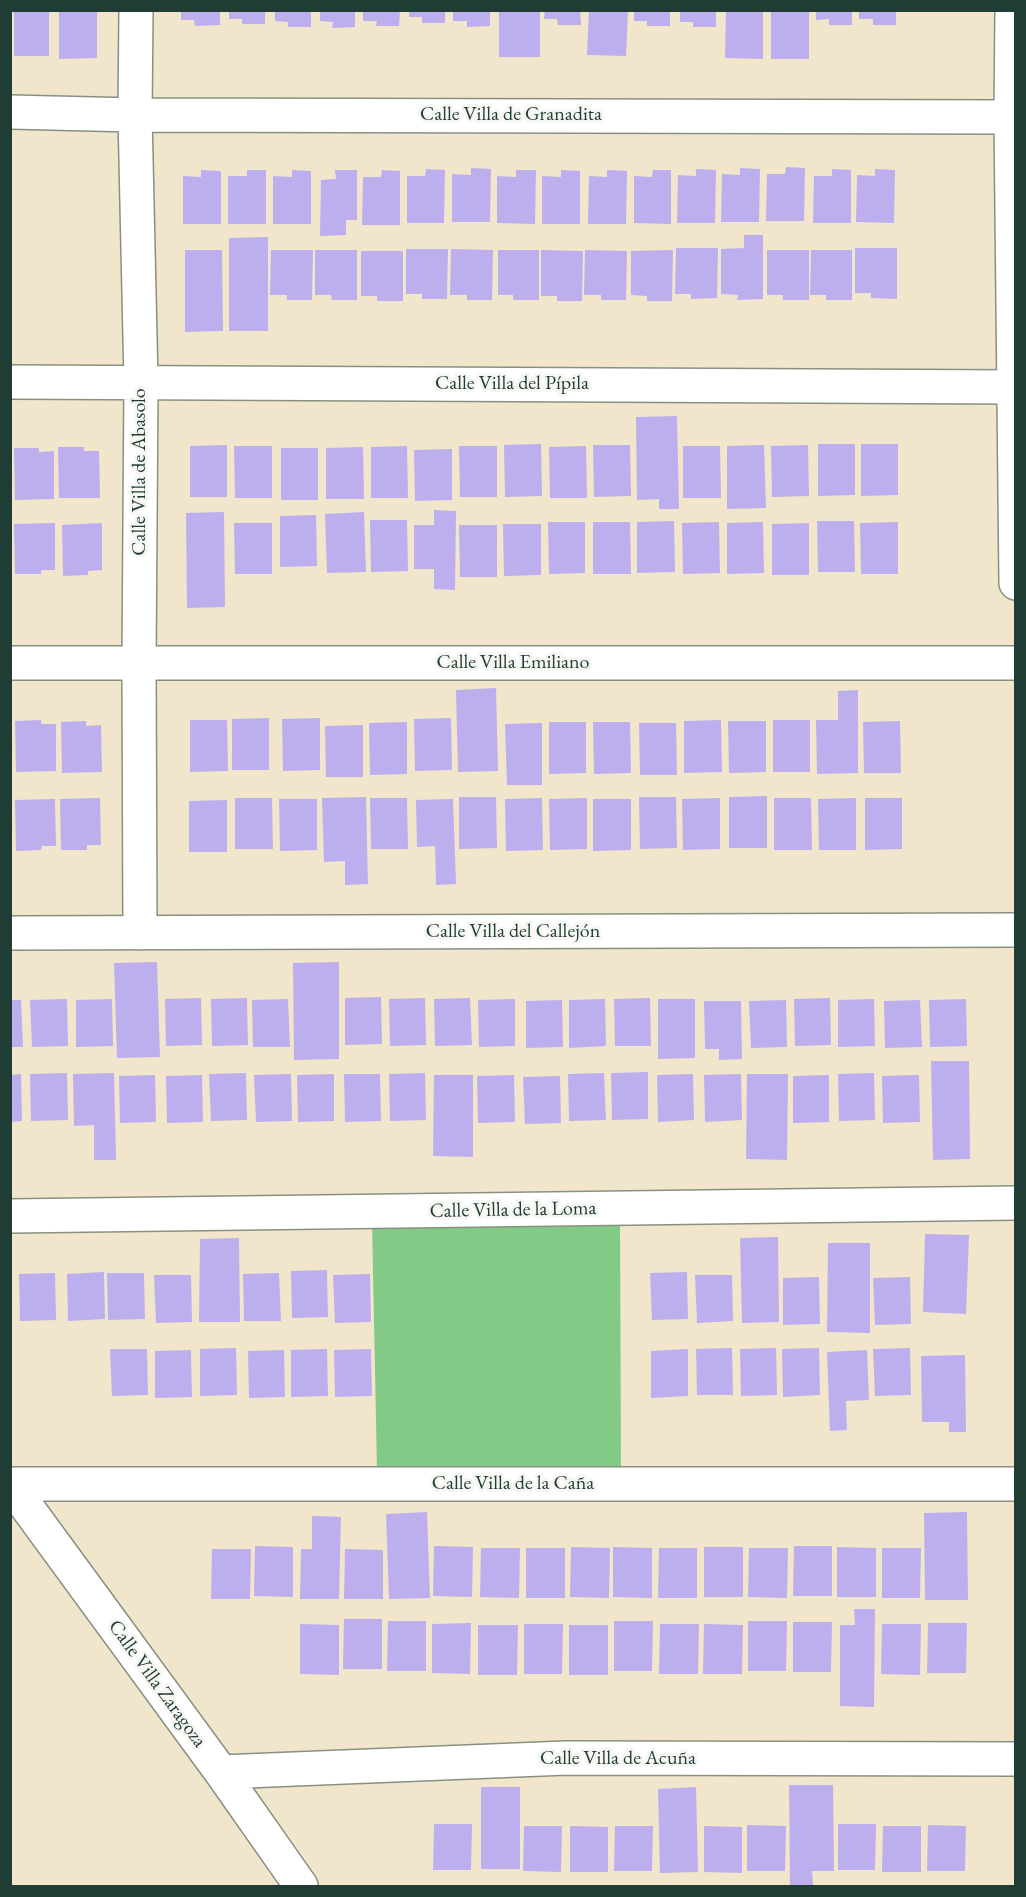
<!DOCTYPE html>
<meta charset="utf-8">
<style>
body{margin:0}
#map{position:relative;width:1026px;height:1897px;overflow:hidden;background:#f1e5cc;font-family:"EB Garamond",serif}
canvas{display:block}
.frame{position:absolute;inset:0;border:12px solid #1f3d34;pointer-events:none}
</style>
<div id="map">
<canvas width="1026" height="1897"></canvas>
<div class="frame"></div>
</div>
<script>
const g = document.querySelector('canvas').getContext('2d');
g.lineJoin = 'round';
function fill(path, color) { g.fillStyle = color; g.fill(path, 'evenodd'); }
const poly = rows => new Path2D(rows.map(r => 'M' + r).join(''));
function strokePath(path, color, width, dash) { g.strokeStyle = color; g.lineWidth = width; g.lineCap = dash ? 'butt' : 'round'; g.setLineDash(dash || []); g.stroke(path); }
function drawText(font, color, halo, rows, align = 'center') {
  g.font = font + ' "EB Garamond",serif'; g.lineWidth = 6; g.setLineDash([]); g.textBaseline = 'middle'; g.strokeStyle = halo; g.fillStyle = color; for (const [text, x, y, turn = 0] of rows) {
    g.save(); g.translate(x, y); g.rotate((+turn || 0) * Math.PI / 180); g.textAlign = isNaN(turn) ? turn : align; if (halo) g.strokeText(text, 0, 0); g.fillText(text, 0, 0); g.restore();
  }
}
const green = poly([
 [620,1217,621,1472,377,1471,372,1220]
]);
const building = poly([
 [14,10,49,10,49,56,14,56],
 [59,10,97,10,97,58,59,59],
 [181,10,220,10,220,25,195,26,194,20,181,20],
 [229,10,265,10,265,24,242,24,242,19,229,19],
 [275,10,311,10,311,27,288,27,288,22,275,21],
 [320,10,355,10,355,27,332,28,333,22,320,21],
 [363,10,400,10,399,26,376,26,377,21,363,21],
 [409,10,445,10,445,23,422,23,422,17,409,17],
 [453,10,490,10,490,26,467,27,467,21,453,21],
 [499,10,540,10,540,57,499,57],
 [545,10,580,10,581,25,558,25,557,19,544,19],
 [589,10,628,10,626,56,587,55],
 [634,10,670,10,670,26,647,26,647,21,634,21],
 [680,10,716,10,716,27,693,27,693,22,680,22],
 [726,10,763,10,763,59,725,58],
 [771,10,809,10,809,59,771,59],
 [816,10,852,10,852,25,829,25,829,19,816,20],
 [859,10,896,10,896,25,873,25,873,19,859,19],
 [786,167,805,168,804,221,766,221,767,174,785,174],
 [471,168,491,169,490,222,452,222,452,174,471,175],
 [740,168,760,169,759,222,721,222,722,174,740,175],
 [426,169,445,170,444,223,407,223,407,176,425,176],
 [696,169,716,170,715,223,677,223,678,175,696,176],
 [832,169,851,170,851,223,813,223,814,176,832,176],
 [875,169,895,170,894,223,856,222,857,175,875,176],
 [201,170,221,171,221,224,183,224,183,176,201,177],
 [247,170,266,170,266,224,228,224,228,176,247,176],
 [292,170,311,171,311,224,273,224,273,176,292,177],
 [335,170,357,170,357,220,346,220,346,235,320,236,321,180,336,179],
 [382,170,400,171,400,225,362,225,363,177,381,177],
 [516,170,536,170,535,224,497,223,497,176,516,177],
 [561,170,580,171,580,224,542,224,542,176,561,177],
 [607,170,627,171,626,224,588,224,589,176,607,177],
 [653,170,671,170,671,224,634,223,634,176,652,177],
 [744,235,763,235,763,299,737,300,738,295,721,294,721,249,744,248],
 [268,237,268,331,229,331,229,238],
 [676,248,718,248,717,298,691,299,691,294,675,294],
 [855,248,897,248,897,299,871,298,871,293,855,293],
 [406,249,448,249,447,299,422,299,422,294,406,294],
 [451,249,493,250,492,300,467,300,467,295,450,295],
 [185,250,222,250,223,331,185,332],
 [271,250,313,250,312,300,287,300,287,295,270,295],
 [315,250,357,250,357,300,332,300,331,295,315,295],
 [498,250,539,250,539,300,513,300,513,295,498,295],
 [541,250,583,251,582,301,557,301,557,296,541,296],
 [585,250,627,251,626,300,601,300,601,295,584,295],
 [673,250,672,301,647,301,647,296,631,295,631,251],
 [767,250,809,250,809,300,783,300,783,295,767,295],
 [811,250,852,250,852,300,826,300,826,295,810,295],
 [361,251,403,251,403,301,377,301,377,296,361,296],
 [677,416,679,509,659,509,659,499,637,500,636,417],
 [541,444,542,496,505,497,504,445],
 [818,444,855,444,855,495,818,496],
 [861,444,898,444,898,495,861,496],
 [227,445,227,497,190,497,190,446],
 [593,445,630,445,631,496,594,497],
 [764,445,766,508,727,509,727,446],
 [808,445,809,496,772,497,771,446],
 [234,446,272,446,272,498,235,498],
 [407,446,408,498,371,498,371,447],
 [459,446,497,446,497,497,460,497],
 [586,446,587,498,550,498,549,447],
 [683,446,720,446,721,498,683,498],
 [58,447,84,447,84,451,99,451,100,498,59,498],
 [363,447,364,499,326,499,326,448],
 [14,448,39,448,39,452,54,451,54,499,15,500],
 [281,448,318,448,318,500,281,500],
 [452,449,452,500,415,501,414,450],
 [434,510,456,511,455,590,434,589,434,569,414,569,414,525,434,525],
 [224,512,225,607,187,608,186,513],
 [364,512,366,572,327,573,325,514],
 [316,515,317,566,280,567,280,516],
 [370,520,407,520,408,571,371,572],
 [674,521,675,572,637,573,637,522],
 [817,521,854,521,855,572,818,572],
 [548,522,585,522,585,573,549,574],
 [593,522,630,522,631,574,593,574],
 [719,522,720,573,683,574,682,523],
 [763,522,764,573,727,574,727,523],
 [898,522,898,574,861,574,860,523],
 [55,523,55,570,41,570,41,574,15,574,14,524],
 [102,523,102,570,88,571,88,575,63,576,62,525],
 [234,523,272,523,272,574,235,574],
 [809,523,809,575,772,575,772,524],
 [503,524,541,524,541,575,504,576],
 [459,525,497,525,497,577,460,577],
 [496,688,498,771,458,772,456,690],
 [858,690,858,773,817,774,816,720,838,720,838,691],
 [269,718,269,770,232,770,232,719],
 [320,718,320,770,283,771,282,719],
 [451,718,452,770,415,771,414,719],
 [41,720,41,724,56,724,56,771,16,772,15,721],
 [190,720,227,720,228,771,190,772],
 [721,720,722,772,684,773,684,721],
 [773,720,810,720,810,772,773,772],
 [86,721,86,726,101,725,102,772,62,773,61,722],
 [728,721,766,721,766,772,729,773],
 [900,721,901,773,864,773,863,722],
 [407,722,407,774,370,775,369,723],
 [549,722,586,722,586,773,549,774],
 [593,722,630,722,631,773,594,774],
 [542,723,542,785,507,785,505,724],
 [639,723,676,723,677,775,640,775],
 [363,725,363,777,326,777,325,726],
 [767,796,767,848,729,848,729,797],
 [366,797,368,884,345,885,345,861,324,862,322,798],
 [459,797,496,797,497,848,459,849],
 [639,797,676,797,677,848,640,849],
 [100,798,101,845,87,845,87,850,61,850,60,799],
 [235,798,272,798,273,849,235,849],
 [370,798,407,798,408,849,371,849],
 [542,798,543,850,506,851,505,799],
 [587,798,587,849,550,850,549,799],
 [720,798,720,849,683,850,682,799],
 [774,798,811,798,812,850,774,850],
 [856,798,856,850,819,850,818,799],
 [865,798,902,798,902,849,865,850],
 [55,799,56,846,42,846,41,850,16,851,15,800],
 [279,799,317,799,317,850,280,851],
 [453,799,456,884,436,885,435,846,417,847,416,800],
 [593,799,631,799,631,850,593,851],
 [227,800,227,852,189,852,189,801],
 [157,962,160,1057,117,1058,114,963],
 [339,962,339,1059,294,1060,293,963],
 [381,997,382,1044,345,1045,345,998],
 [201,998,202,1045,166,1046,165,999],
 [247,998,248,1045,212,1046,211,999],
 [425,998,426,1045,390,1046,389,999],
 [470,998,472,1045,435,1046,434,999],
 [650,998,651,1046,615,1046,614,999],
 [830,998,831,1045,795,1046,794,999],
 [67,999,68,1046,32,1047,30,1000],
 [112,999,113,1046,76,1047,76,1000],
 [288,999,290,1047,253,1047,252,1000],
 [515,999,515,1046,479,1047,478,1000],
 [605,999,606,1046,569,1048,569,1000],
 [658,999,695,999,695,1058,658,1059],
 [874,999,875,1046,838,1047,838,1000],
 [966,999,967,1046,930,1047,929,1000],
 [10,1000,21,1000,23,1047,10,1047],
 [562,1000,563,1047,526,1048,526,1001],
 [786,1000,787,1047,751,1048,749,1001],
 [920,1000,922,1047,885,1048,884,1001],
 [704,1001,741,1001,742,1059,719,1060,719,1049,705,1049],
 [931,1061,969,1061,970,1159,933,1160],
 [648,1072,648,1119,612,1120,611,1073],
 [67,1073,68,1120,31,1121,30,1074],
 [114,1073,116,1160,94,1160,94,1125,74,1126,73,1074],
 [246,1073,247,1120,211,1121,209,1074],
 [425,1073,426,1120,390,1121,389,1074],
 [604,1073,606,1120,569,1121,568,1074],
 [874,1073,875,1120,839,1121,838,1074],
 [21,1074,22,1121,10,1122,10,1075],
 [291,1074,292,1121,256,1122,254,1075],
 [334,1074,334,1121,298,1122,297,1075],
 [344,1074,380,1074,381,1121,345,1122],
 [693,1074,694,1120,658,1122,657,1075],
 [741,1074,742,1120,705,1122,704,1075],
 [747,1074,788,1074,787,1160,746,1159],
 [155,1075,156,1122,120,1123,119,1076],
 [202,1075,203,1122,167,1123,166,1076],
 [434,1075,473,1075,473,1157,433,1156],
 [514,1075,515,1122,478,1123,477,1076],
 [829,1075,829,1122,793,1123,793,1076],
 [919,1075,920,1122,883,1123,882,1076],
 [560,1076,561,1123,525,1124,523,1077],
 [925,1234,969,1235,966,1314,923,1312],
 [778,1237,779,1322,742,1323,740,1238],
 [239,1238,240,1322,199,1322,200,1239],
 [828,1243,870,1243,870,1333,827,1332],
 [327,1270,328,1317,292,1318,291,1271],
 [104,1272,105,1319,68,1321,67,1274],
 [687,1272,688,1319,652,1320,650,1273],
 [55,1273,56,1320,20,1321,19,1274],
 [107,1273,144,1273,145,1319,108,1320],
 [279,1273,281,1321,244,1321,243,1274],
 [370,1274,371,1322,335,1323,333,1275],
 [154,1275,191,1275,192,1322,156,1323],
 [695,1275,732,1275,733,1321,697,1323],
 [819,1277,820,1324,783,1325,783,1278],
 [910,1277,911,1324,875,1325,873,1278],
 [236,1348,237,1395,200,1396,200,1349],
 [732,1348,733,1395,697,1395,696,1349],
 [776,1348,777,1395,741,1396,740,1349],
 [819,1348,820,1395,783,1397,782,1349],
 [910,1348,911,1395,875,1396,873,1349],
 [110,1349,147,1349,148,1395,112,1396],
 [327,1349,328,1396,291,1397,291,1350],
 [371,1349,372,1396,335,1397,334,1350],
 [688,1349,688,1396,651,1398,651,1351],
 [191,1350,192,1397,155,1398,155,1351],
 [284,1350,285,1397,249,1398,248,1351],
 [867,1350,869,1400,846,1401,847,1430,830,1431,827,1352],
 [965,1355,966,1432,949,1432,949,1422,922,1422,921,1356],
 [427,1512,430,1598,389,1599,386,1514],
 [967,1512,968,1600,925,1600,924,1513],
 [312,1516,341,1517,339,1599,300,1599,301,1549,312,1549],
 [255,1546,293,1547,293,1597,254,1596],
 [434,1546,473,1547,472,1597,433,1596],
 [794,1546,832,1546,832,1596,793,1596],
 [571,1547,610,1548,609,1598,570,1597],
 [613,1547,652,1548,652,1598,613,1597],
 [704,1547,743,1547,743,1597,704,1597],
 [837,1547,876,1548,876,1597,837,1597],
 [481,1548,520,1548,519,1598,480,1597],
 [526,1548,565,1548,565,1598,526,1598],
 [659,1548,697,1548,697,1598,658,1598],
 [749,1548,788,1548,787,1598,748,1597],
 [882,1548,921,1548,920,1598,882,1598],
 [212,1549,251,1549,250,1599,211,1599],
 [345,1549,383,1550,383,1599,344,1599],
 [854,1609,875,1609,874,1707,840,1706,840,1625,855,1625],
 [344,1619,382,1619,382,1669,343,1669],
 [388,1621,426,1621,426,1671,387,1671],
 [614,1621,653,1621,652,1671,614,1671],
 [748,1621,787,1621,786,1671,748,1671],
 [793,1622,832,1622,831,1672,793,1672],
 [471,1623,470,1674,432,1673,432,1624],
 [928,1623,967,1623,966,1673,927,1673],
 [300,1624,339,1625,339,1675,300,1674],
 [524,1624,563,1624,562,1674,524,1674],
 [660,1624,699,1624,698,1674,659,1674],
 [704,1624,743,1625,742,1674,703,1674],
 [882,1624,921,1624,920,1675,881,1674],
 [478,1625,518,1625,517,1675,478,1675],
 [569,1625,608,1625,608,1675,569,1675],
 [789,1785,833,1785,834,1871,812,1871,813,1886,790,1886],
 [481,1787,520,1787,520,1869,481,1869],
 [696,1787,698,1872,660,1873,658,1789],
 [434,1824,472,1824,471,1870,433,1870],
 [838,1824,876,1824,875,1870,838,1870],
 [747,1825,786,1826,785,1871,747,1871],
 [928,1825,966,1826,965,1871,927,1871],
 [524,1826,562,1826,561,1872,523,1871],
 [570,1826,608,1827,608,1872,570,1872],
 [615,1826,653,1826,652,1871,614,1871],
 [704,1826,742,1827,742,1873,704,1872],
 [883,1826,921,1826,921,1872,882,1872]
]);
const minor = poly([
 [136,10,135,115,141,382,139,663,140,933],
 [1012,10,1011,117,1016,583],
 [10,112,135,115,1011,117],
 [10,382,1013,387],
 [10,663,1016,663],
 [10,933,1016,930],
 [10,1216,1016,1203],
 [10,1484,1016,1484],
 [10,1484,221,1772,301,1886],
 [221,1772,566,1758,1016,1759]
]);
const streetNames = [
 ["Calle Villa de Granadita",511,115],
 ["Calle Villa del Pípila",512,384],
 ["Calle Villa de Abasolo",140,472,-90],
 ["Calle Villa Emiliano",513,663],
 ["Calle Villa del Callejón",513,932],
 ["Calle Villa de la Loma",513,1210,-1],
 ["Calle Villa de la Caña",513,1484],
 ["Calle Villa Zaragoza",157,1684,54],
 ["Calle Villa de Acuña",618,1759]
];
fill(green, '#82ca86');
fill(building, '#bdafed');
strokePath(minor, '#889180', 36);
strokePath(minor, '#fff', 33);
drawText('20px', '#1f3d34', '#f6f6f2', streetNames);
</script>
